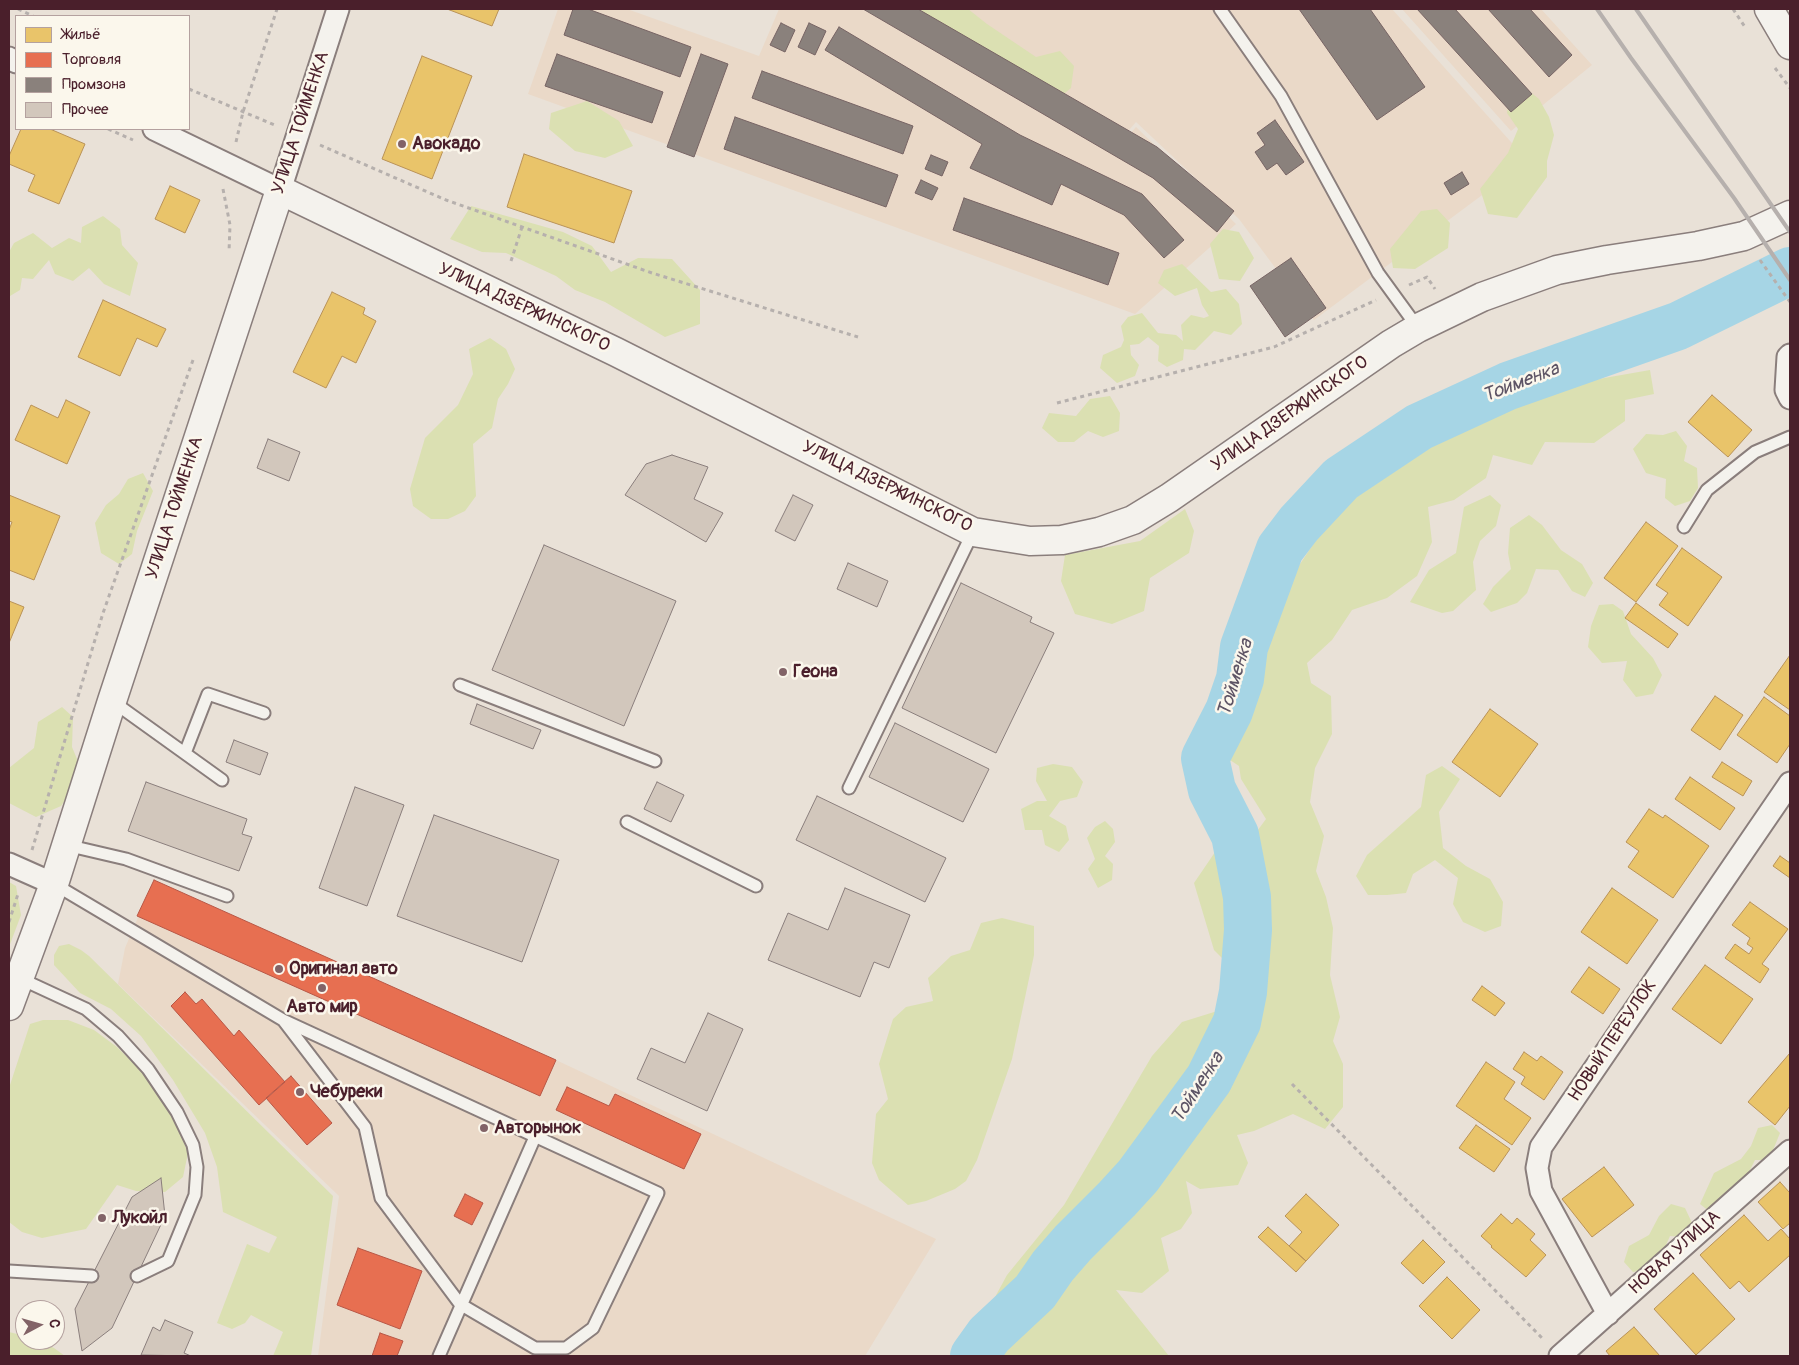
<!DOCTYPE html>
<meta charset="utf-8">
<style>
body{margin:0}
#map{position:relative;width:1799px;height:1365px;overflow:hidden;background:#e9e1d7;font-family:Pangolin,sans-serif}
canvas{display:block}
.frame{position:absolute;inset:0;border:10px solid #4a1f2b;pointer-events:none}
.legend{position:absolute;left:15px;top:15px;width:175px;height:115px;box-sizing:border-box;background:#fbf7ec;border:1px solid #b4a19f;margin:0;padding:6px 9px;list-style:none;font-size:15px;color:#4a1f2b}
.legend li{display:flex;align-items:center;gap:10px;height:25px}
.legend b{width:25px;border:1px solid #b4a19f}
.north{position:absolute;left:15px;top:1300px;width:50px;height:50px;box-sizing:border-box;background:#fbf7ec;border:1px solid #b4a19f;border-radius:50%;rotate:84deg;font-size:14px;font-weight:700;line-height:20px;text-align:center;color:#4a1f2b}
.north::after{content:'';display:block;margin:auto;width:18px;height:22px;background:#826367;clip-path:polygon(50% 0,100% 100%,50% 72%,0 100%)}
</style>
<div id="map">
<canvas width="1799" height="1365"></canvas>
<div class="frame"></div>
<ul class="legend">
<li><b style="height:14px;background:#e9c46a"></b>Жильё</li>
<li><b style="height:14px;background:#e76f51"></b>Торговля</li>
<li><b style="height:14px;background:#8a817c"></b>Промзона</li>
<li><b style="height:14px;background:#d2c7bc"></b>Прочее</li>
</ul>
<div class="north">С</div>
</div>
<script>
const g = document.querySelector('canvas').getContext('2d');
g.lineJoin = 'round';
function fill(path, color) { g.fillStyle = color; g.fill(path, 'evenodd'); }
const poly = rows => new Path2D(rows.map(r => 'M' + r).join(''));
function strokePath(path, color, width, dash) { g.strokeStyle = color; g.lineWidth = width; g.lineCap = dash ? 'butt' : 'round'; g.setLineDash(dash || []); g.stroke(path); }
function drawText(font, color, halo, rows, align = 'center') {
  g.font = font + ' Pangolin,sans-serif'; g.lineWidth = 5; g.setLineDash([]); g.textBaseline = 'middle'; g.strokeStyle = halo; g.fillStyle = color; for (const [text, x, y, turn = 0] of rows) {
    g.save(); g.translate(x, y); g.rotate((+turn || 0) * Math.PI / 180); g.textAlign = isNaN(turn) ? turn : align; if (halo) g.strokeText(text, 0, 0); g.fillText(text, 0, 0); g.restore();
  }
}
const built = poly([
 [558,9,627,9,759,56,779,9,862,9,1116,150,1136,127,1236,224,1135,314,528,94],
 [940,9,1392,9,1528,161,1314,320,1239,219,1136,122,1117,144],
 [1402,9,1541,9,1592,65,1511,131],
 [154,880,556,1060,936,1239,865,1356,318,1356,339,1196,118,984,125,948]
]);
const green = poly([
 [921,9,968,9,987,24,1036,57,1060,51,1074,66,1071,88,1060,97,923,14],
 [1524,87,1539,99,1549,117,1554,135,1547,161,1547,177,1517,218,1488,214,1480,189,1508,153,1518,129,1507,113,1510,93],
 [587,101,619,121,633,146,605,158,575,151,549,129,551,113],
 [471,206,563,232,592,246,611,272,638,258,672,259,700,290,700,324,665,337,605,302,575,290,556,276,506,253,482,252,450,239],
 [1437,209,1450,223,1448,248,1415,269,1393,268,1390,249,1421,211],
 [103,216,120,229,122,245,138,263,130,296,104,284,89,268,73,281,55,274,49,260,33,279,22,278,20,290,10,296,9,299,9,252,14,243,33,233,52,248,69,238,81,243,82,227],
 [1223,229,1239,232,1254,258,1240,281,1219,279,1210,244],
 [1182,264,1211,292,1226,289,1239,304,1242,324,1231,335,1214,331,1195,350,1184,349,1183,360,1167,367,1158,361,1159,346,1148,337,1139,344,1130,345,1131,355,1139,365,1135,376,1117,383,1100,368,1103,355,1121,347,1124,340,1121,326,1128,317,1142,313,1158,333,1176,335,1183,341,1181,325,1191,315,1204,318,1209,316,1202,305,1197,288,1175,296,1158,283,1164,270],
 [490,338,506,349,515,369,508,384,498,399,492,428,473,444,476,496,465,511,448,519,431,519,413,506,410,489,425,438,458,405,473,374,469,349],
 [1650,370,1654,394,1625,400,1625,421,1594,443,1545,442,1532,465,1493,455,1486,478,1454,500,1428,507,1432,542,1417,576,1387,598,1352,610,1332,640,1307,663,1311,683,1331,696,1332,734,1315,768,1310,802,1324,836,1316,871,1326,897,1333,928,1330,975,1340,1017,1333,1041,1343,1064,1343,1107,1325,1129,1293,1114,1254,1131,1237,1135,1248,1163,1238,1185,1200,1189,1186,1181,1192,1213,1181,1229,1161,1238,1169,1271,1142,1293,1116,1290,1169,1356,996,1356,1002,1338,988,1310,1007,1275,1064,1205,1152,1056,1182,1022,1227,1008,1234,997,1234,982,1222,958,1214,950,1194,883,1226,836,1252,838,1266,819,1241,779,1239,766,1227,758,1222,731,1236,704,1248,636,1264,606,1284,588,1348,492,1416,437,1513,394],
 [1110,396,1120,413,1119,431,1103,437,1088,431,1074,442,1058,442,1042,428,1049,413,1076,416,1090,399],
 [1676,431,1687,446,1684,461,1697,468,1698,488,1690,501,1675,506,1665,498,1666,479,1646,473,1633,449,1646,434,1663,435],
 [143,473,153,491,137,531,132,554,119,564,101,553,95,523,106,505,119,494,128,479],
 [1490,495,1501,505,1496,526,1480,541,1473,562,1476,590,1453,611,1442,613,1410,602,1429,570,1456,553,1464,507],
 [1185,509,1194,531,1189,553,1150,578,1144,611,1112,624,1075,614,1061,581,1065,555,1140,541],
 [1529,515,1542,525,1561,550,1582,564,1593,583,1585,597,1572,591,1558,570,1536,569,1527,593,1517,603,1491,612,1483,604,1493,587,1511,569,1508,553,1510,528],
 [1613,604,1623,611,1631,634,1653,658,1662,675,1653,694,1636,697,1623,680,1627,661,1602,663,1588,647,1591,626,1599,605],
 [62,707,73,717,72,747,77,759,76,785,61,806,36,817,9,803,9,768,34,748,38,722],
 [1053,764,1072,767,1083,782,1077,797,1060,801,1049,816,1066,826,1069,840,1059,852,1045,845,1042,830,1025,830,1021,809,1037,801,1047,801,1036,781,1037,768],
 [1442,766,1460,779,1439,812,1443,848,1466,866,1490,879,1503,902,1501,926,1485,932,1463,922,1453,904,1458,878,1435,860,1413,874,1406,893,1387,895,1368,895,1356,876,1367,855,1421,807,1426,775],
 [1105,821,1113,829,1115,842,1105,856,1113,864,1112,880,1098,888,1088,869,1095,859,1087,838,1095,827],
 [9,882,16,886,21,915,9,947],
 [1002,918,1034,926,1034,955,1012,1059,977,1160,966,1181,955,1189,926,1201,908,1205,879,1180,872,1163,876,1114,888,1099,879,1064,893,1019,906,1007,933,1001,928,978,951,956,970,950,981,923],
 [69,944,81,950,89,956,333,1196,311,1356,273,1356,283,1332,251,1315,245,1323,232,1329,217,1323,247,1244,269,1253,277,1237,223,1212,217,1167,205,1133,173,1080,141,1036,111,1009,80,993,54,965,54,955,59,946],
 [43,1020,68,1020,94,1030,117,1047,148,1078,172,1113,188,1153,183,1177,165,1192,136,1191,117,1185,86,1229,42,1238,22,1232,9,1222,9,1088,30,1024],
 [1772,1125,1780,1133,1769,1160,1755,1160,1745,1180,1710,1212,1700,1204,1714,1173,1741,1159,1751,1146,1758,1128],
 [1671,1204,1685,1208,1693,1225,1682,1237,1670,1236,1663,1252,1652,1269,1633,1272,1624,1262,1629,1246,1649,1235,1659,1216],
 [9,1332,25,1336,25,1340,36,1340,54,1348,65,1356,9,1356]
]);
const homes = poly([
 [447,9,499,9,492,26,447,9],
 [422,56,472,76,432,179,382,159,422,56],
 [21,129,50,129,85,144,59,204,28,191,35,175,9,164,9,156,21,129],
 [524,154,632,191,614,243,507,207,524,154],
 [170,186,200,200,185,233,155,219,170,186],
 [332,292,365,308,363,314,376,321,356,363,342,356,326,388,293,372,332,292],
 [103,300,166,329,157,347,137,338,120,376,78,357,103,300],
 [1712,395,1752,430,1728,457,1688,422,1712,395],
 [66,400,90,412,67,464,15,440,31,405,58,418,66,400],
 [9,495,60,516,34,580,9,570,9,530,12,522,9,521,9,495],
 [1646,522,1678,546,1636,602,1604,578,1646,522],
 [1682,548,1722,577,1688,626,1659,605,1668,593,1656,585,1682,548],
 [9,601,24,607,9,643,9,601],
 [1636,603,1678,634,1668,648,1625,618,1636,603],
 [1790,655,1790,710,1764,692,1790,655],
 [1715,696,1743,715,1720,750,1691,730,1715,696],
 [1764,697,1790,716,1790,744,1777,763,1737,735,1764,697],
 [1490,709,1538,744,1500,797,1452,762,1490,709],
 [1722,762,1752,781,1743,796,1712,777,1722,762],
 [1690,777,1735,808,1720,830,1675,799,1690,777],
 [1649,809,1663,818,1665,815,1709,846,1673,898,1628,867,1639,851,1626,842,1649,809],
 [1780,856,1790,863,1790,878,1773,866,1780,856],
 [1612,888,1658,920,1627,964,1581,932,1612,888],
 [1750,902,1788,929,1762,964,1769,969,1760,983,1725,958,1735,944,1749,954,1753,948,1747,944,1750,938,1732,925,1750,902],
 [1705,965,1753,999,1721,1044,1672,1009,1705,965],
 [1589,967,1620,989,1603,1014,1571,992,1589,967],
 [1482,986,1505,1003,1495,1016,1472,1000,1482,986],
 [1524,1052,1537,1061,1541,1056,1563,1072,1544,1100,1521,1084,1525,1077,1513,1069,1524,1052],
 [1790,1053,1790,1106,1775,1125,1748,1102,1790,1053],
 [1486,1062,1515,1082,1504,1099,1531,1118,1512,1145,1456,1106,1486,1062],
 [1476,1125,1510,1149,1494,1172,1459,1148,1476,1125],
 [1604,1167,1634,1205,1592,1237,1562,1199,1604,1167],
 [1780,1182,1790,1193,1790,1223,1783,1229,1758,1202,1780,1182],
 [1306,1194,1339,1225,1306,1261,1289,1246,1302,1232,1285,1216,1306,1194],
 [1501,1214,1512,1224,1517,1218,1535,1234,1530,1240,1546,1255,1526,1277,1491,1247,1492,1246,1481,1236,1501,1214],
 [1744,1215,1768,1241,1781,1229,1790,1239,1790,1255,1749,1292,1739,1281,1730,1289,1700,1255,1744,1215],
 [1268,1227,1306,1261,1296,1272,1258,1237,1268,1227],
 [1423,1240,1445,1262,1423,1284,1401,1263,1423,1240],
 [1693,1273,1735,1319,1696,1355,1654,1309,1693,1273],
 [1447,1277,1480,1310,1452,1339,1419,1306,1447,1277],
 [1634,1327,1660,1356,1610,1356,1606,1351,1634,1327]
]);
const shops = poly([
 [154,880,556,1060,540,1096,137,916,154,880],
 [185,992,196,1004,202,999,234,1036,239,1030,285,1082,259,1105,171,1006,185,992],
 [291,1076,332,1123,307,1145,266,1098,291,1076],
 [567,1087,609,1106,615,1094,701,1134,684,1169,556,1110,567,1087],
 [465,1194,483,1203,472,1225,454,1216,465,1194],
 [358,1248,422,1271,400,1329,337,1305,358,1248],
 [380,1333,403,1341,397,1356,372,1356,380,1333]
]);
const industry = poly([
 [573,9,588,9,691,47,680,77,564,35,573,9],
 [863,9,918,9,1157,147,1234,211,1217,232,1153,178,863,9],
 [1299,9,1370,9,1425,87,1377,120,1299,9],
 [1417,9,1455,9,1532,94,1511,112,1417,9],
 [1488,9,1530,9,1572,55,1549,77,1488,9],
 [781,23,795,30,785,52,770,45,781,23],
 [809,23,826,31,815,55,798,47,809,23],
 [839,27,1020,135,1142,194,1184,240,1164,258,1124,215,1061,184,1052,205,970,168,982,144,825,50,839,27],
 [557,54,663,92,652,123,545,86,557,54],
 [701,54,728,64,694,157,667,147,701,54],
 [762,71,913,126,903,154,752,98,762,71],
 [735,117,898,175,886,207,724,149,735,117],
 [1275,120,1304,162,1286,175,1277,163,1267,170,1255,152,1265,145,1257,133,1275,120],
 [931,155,948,162,942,176,925,169,931,155],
 [1462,172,1469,184,1451,195,1444,183,1462,172],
 [921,180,938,188,932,200,915,193,921,180],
 [964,198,1119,253,1108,285,953,230,964,198],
 [1291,258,1326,308,1285,337,1250,286,1291,258]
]);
const river = poly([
 [974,1356,989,1335,1035,1292,1053,1266,1073,1243,1117,1199,1138,1176,1209,1079,1237,1022,1243,992,1248,930,1247,897,1235,835,1212,790,1205,758,1229,711,1240,679,1244,647,1280,549,1299,524,1341,479,1419,427,1508,386,1678,326,1790,271]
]);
const building = poly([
 [268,439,300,452,289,481,257,468,268,439],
 [672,455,708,467,694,499,723,513,706,542,625,495,646,464,672,455],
 [793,495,813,505,795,541,775,531,793,495],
 [544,545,676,601,624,726,492,670,544,545],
 [848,563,888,581,877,607,837,589,848,563],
 [961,583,1032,617,1030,622,1054,633,996,753,902,708,961,583],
 [477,704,541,730,533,749,470,724,477,704],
 [895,723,989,769,963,822,869,777,895,723],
 [234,740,268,753,260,775,226,762,234,740],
 [146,782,247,819,242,834,252,837,239,871,128,831,146,782],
 [657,782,684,795,671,822,644,809,657,782],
 [355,787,404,805,367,906,319,888,355,787],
 [817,796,946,858,925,902,796,840,817,796],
 [434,815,559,860,522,962,397,916,434,815],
 [845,888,910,915,889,968,874,962,860,997,768,960,788,913,828,930,845,888],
 [708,1013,743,1029,707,1111,637,1079,651,1048,685,1063,708,1013],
 [161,1178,165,1216,112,1328,82,1351,75,1309,132,1197,161,1178],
 [165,1320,193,1332,184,1353,191,1356,141,1355,153,1327,160,1331,165,1320]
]);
const path = poly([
 [18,9,33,16],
 [1733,9,1745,27],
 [1775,68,1790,88],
 [189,89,277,126],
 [108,129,133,140],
 [236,142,243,112,277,9],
 [320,145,446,200,652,273,858,337],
 [223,189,230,225,229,252],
 [1760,260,1790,302],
 [511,261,522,227],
 [1409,285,1427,277,1435,289],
 [1057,403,1274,347,1376,300],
 [32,850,103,613,193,360],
 [9,922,18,894],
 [1292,1084,1544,1340]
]);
const lane = poly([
 [1220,9,1281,96,1378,273,1418,328],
 [1684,527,1707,490,1755,452,1790,437],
 [460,685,655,761],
 [112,701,222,780],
 [185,753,208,694,264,713],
 [849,788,973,532],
 [627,822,756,886],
 [66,845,126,859,227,896],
 [54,884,283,1020,365,1127,381,1198,460,1304,535,1348,566,1348,593,1328,658,1193,283,1020],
 [19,978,86,1009,118,1036,148,1069,177,1112,193,1145,197,1167,195,1195,168,1261,137,1276],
 [9,1271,92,1276],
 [439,1356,535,1137]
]);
const street = poly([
 [9,58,16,62],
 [154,129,280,190,338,9],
 [1790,355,1788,357,1786,390,1790,398],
 [9,864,54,884],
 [1608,1314,1541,1191,1537,1168,1541,1147,1790,783],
 [1560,1356,1790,1151]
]);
const secondary = poly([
 [1769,9,1790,45],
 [9,1006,54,884,112,701,280,190,616,352,973,532,1030,541,1062,540,1099,532,1133,520,1169,498,1391,344,1418,328,1482,297,1557,270,1607,260,1698,246,1744,236,1790,215]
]);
const rail = poly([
 [1597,9,1631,58,1734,198,1790,280],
 [1636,9,1790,232]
]);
const markers = [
 [402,144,5,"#826367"],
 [783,672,5,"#826367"],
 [279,969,5,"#826367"],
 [322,988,5,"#826367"],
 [300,1092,5,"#826367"],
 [484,1128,5,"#826367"],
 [102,1218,5,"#826367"]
];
const streetNames = [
 ["УЛИЦА ТОЙМЕНКА",301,123,-72],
 ["УЛИЦА ДЗЕРЖИНСКОГО",524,308,25],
 ["УЛИЦА ДЗЕРЖИНСКОГО",1290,414,-35],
 ["УЛИЦА ДЗЕРЖИНСКОГО",887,487,26],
 ["УЛИЦА ТОЙМЕНКА",175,508,-72],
 ["НОВЫЙ ПЕРЕУЛОК",1613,1041,-56],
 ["НОВАЯ УЛИЦА",1675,1253,-42]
];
const poiNames = [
 ["Авокадо",412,144],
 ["Геона",793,672],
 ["Оригинал авто",289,969],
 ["Авто мир",322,1007,"center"],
 ["Чебуреки",310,1092],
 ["Авторынок",494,1128],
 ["Лукойл",112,1218]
];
const waterNames = [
 ["Тойменка",1521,383,-21],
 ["Тойменка",1236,678,-73],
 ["Тойменка",1198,1088,-57]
];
fill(built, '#ead9c8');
fill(green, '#dbe0b2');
fill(homes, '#e9c46a');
strokePath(homes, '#b99257', 1);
fill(shops, '#e76f51');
strokePath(shops, '#b85746', 1);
fill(industry, '#8a817c');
strokePath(industry, '#776464', 1);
strokePath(river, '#a6d5e5', 48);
fill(building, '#d2c7bc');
strokePath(building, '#8a7e7c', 1);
strokePath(lane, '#8a7e7c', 15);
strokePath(street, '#8a7e7c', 25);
strokePath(secondary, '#8a7e7c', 31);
strokePath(path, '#b6b0ad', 3, [4, 4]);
strokePath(lane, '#f4f2ed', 11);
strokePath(street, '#f4f2ed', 21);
strokePath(secondary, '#f4f2ed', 28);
strokePath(rail, '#b6b0ad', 4);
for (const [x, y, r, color] of markers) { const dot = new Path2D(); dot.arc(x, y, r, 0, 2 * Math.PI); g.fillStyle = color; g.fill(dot); strokePath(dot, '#fbf7ec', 2); }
drawText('18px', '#4a1f2b', '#fbf7ec', streetNames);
drawText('bold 18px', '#4a1f2b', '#fbf7ec', poiNames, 'left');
drawText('italic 19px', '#5d5465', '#fbf7ec', waterNames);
</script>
